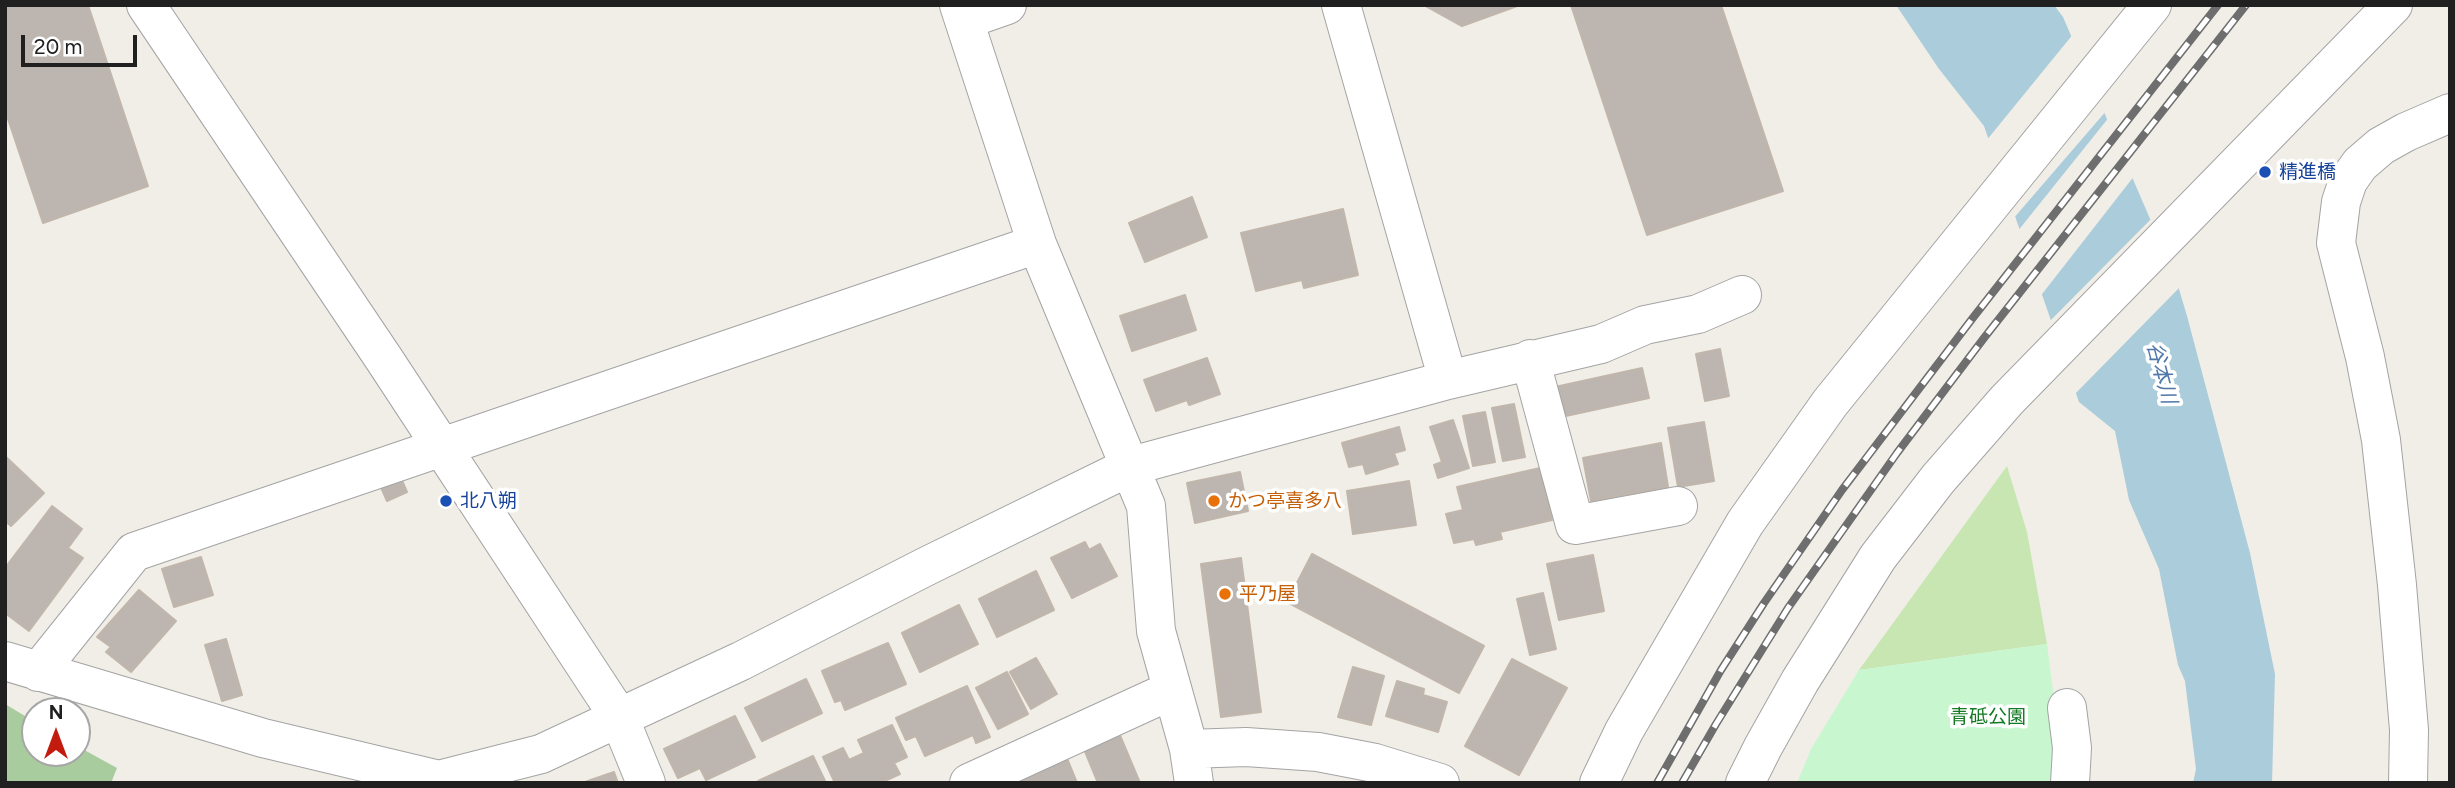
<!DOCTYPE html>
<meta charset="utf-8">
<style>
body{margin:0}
#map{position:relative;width:2455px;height:788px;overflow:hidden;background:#f0eee7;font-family:Figtree,sans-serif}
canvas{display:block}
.frame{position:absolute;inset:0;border:7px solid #202020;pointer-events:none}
.north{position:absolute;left:21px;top:697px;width:70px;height:70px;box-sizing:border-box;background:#fff;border:2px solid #a6a6a6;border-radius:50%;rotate:0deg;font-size:19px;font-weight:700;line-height:28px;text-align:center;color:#202020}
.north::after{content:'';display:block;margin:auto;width:24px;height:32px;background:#c31b0e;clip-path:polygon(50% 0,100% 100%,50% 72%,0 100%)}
.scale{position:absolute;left:21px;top:35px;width:116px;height:32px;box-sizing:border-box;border:4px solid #202020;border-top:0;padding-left:9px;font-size:21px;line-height:24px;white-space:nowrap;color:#202020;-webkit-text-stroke:5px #fff;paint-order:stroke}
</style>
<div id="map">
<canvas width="2455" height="788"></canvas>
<div class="frame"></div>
<div class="north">N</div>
<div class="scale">20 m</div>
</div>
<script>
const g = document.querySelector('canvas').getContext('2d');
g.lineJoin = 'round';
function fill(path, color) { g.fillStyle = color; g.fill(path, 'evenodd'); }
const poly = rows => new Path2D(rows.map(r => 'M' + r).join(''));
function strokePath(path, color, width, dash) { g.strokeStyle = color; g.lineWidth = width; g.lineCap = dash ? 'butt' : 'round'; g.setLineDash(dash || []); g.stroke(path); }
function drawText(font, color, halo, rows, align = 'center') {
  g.font = font + ' Figtree,"Noto Sans JP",sans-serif'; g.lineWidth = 7; g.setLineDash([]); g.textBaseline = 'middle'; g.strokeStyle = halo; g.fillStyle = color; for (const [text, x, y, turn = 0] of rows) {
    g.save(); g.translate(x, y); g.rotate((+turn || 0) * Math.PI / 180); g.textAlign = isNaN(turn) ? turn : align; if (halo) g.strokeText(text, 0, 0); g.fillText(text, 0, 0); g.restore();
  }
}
const grass = poly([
 [2007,466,2027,532,2047,644,1859,670]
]);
const forest = poly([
 [5,704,35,722,35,753,77,753,77,746,117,768,111,783,5,783]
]);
const park = poly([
 [2047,644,2053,691,2057,783,1797,783,1811,749,1859,670]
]);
const water = poly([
 [1896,5,2054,5,2063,17,2176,279,2187,316,2250,553,2275,674,2272,783,2193,783,2196,769,2185,681,2178,665,2159,569,2129,500,2115,431,2079,402,1984,126,1939,69]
]);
const pier = poly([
 [2074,33,2107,110,2013,219,1986,141],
 [2110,116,2135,175,2039,298,2017,232],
 [2153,217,2182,285,2073,396,2048,323]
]);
const building = poly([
 [5,5,88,5,148,186,43,223,5,110,5,5],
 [1424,5,1520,5,1462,26,1424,5],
 [1571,5,1721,5,1783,191,1647,235,1571,5],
 [1192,197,1207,237,1145,262,1129,223,1192,197],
 [1343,209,1358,275,1304,288,1302,280,1256,291,1241,233,1343,209],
 [1185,295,1196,330,1132,351,1120,316,1185,295],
 [1720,349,1729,396,1705,401,1696,354,1720,349],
 [1207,358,1220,394,1189,405,1187,400,1156,411,1144,380,1207,358],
 [1642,368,1649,398,1561,417,1555,387,1642,368],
 [1514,404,1525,457,1503,461,1492,408,1514,404],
 [1485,412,1495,462,1473,466,1463,416,1485,412],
 [1453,420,1469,468,1438,478,1434,465,1442,462,1430,427,1453,420],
 [1704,422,1714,481,1678,487,1668,428,1704,422],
 [1399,427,1405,450,1394,453,1398,464,1366,474,1363,464,1349,467,1342,443,1399,427],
 [1661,443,1668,487,1591,501,1583,458,1661,443],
 [6,457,44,493,11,526,5,521,6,457],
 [1540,468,1552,520,1500,532,1502,539,1476,545,1474,539,1454,543,1446,514,1463,510,1457,487,1540,468],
 [1240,472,1248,511,1195,523,1187,483,1240,472],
 [400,476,407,492,387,501,380,485,400,476],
 [1409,481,1416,525,1353,534,1347,491,1409,481],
 [52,506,82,529,68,548,83,558,29,631,5,613,5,568,52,506],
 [1085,542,1089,550,1100,544,1117,576,1072,598,1051,558,1085,542],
 [1312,554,1484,646,1459,693,1287,602,1312,554],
 [1593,555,1604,611,1559,620,1547,564,1593,555],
 [201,557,213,595,174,607,162,569,201,557],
 [1241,558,1261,712,1221,717,1201,564,1241,558],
 [1036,571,1054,610,997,637,979,599,1036,571],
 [139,590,176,621,131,672,106,652,111,647,97,637,139,590],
 [1543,593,1556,649,1530,655,1517,599,1543,593],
 [959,605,978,644,920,672,902,633,959,605],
 [226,639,242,695,222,701,205,645,226,639],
 [888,643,906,684,845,710,841,700,835,702,822,671,888,643],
 [1036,658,1057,694,1031,709,1010,672,1036,658],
 [1512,659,1567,688,1519,775,1465,746,1512,659],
 [1353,667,1384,676,1371,725,1338,717,1353,667],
 [1007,672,1028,714,998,729,976,688,1007,672],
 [806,679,822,713,762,741,745,708,806,679],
 [1397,681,1424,689,1423,695,1447,702,1438,732,1386,716,1397,681],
 [967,686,990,737,976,743,973,735,925,756,916,736,906,740,896,718,967,686],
 [735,716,755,757,706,780,700,768,678,778,664,749,735,716],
 [892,725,907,757,894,763,900,774,880,783,835,783,823,757,843,748,849,760,864,753,858,740,892,725],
 [1119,733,1140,783,1098,783,1084,749,1119,733],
 [813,756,826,783,758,783,758,781,813,756],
 [1066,756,1077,783,1014,783,1066,756],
 [614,772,618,783,582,783,614,772]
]);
const minor = poly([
 [146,5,384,359,619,717,646,783],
 [959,5,1037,244,1146,506,1156,631,1189,749,1194,783],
 [1341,5,1448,380],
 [964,20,1007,5],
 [1530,359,1575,525,1678,506],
 [5,661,263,738,439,780],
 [38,672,134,552,1037,244],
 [2067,708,2072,748,2070,783],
 [1189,749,1246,747,1318,752,1375,763,1440,783],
 [439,783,439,780,541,754,741,661,927,566,1131,466,1448,380,1601,344,1645,325,1698,314,1742,295],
 [969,783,1172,690],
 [1599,783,1624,731,1745,523,1830,403,2152,5],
 [1745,783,1763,747,1800,681,1878,557,1938,479,2007,400,2393,5],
 [2408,783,2409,730,2397,585,2381,440,2365,357,2336,243,2341,202,2348,181,2360,164,2381,146,2406,132,2450,113]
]);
const rail = poly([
 [1657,783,1721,670,1764,603,1842,490,1972,319,2218,5],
 [1682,783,1716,724,1788,608,1897,453,1984,338,2246,5]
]);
const markers = [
 [2265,172,7,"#1a4fb4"],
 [446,501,7,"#1a4fb4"],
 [1214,501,7,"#e8710a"],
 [1225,594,7,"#e8710a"]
];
const transitNames = [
 ["精進橋",2279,172],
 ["北八朔",460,501]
];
const foodNames = [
 ["かつ亭喜多八",1228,501],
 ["平乃屋",1239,594]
];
const parkNames = [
 ["青砥公園",1988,717]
];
const waterNames = [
 ["谷本川",2161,373,75]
];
fill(grass, '#c7e6b1');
fill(forest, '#a9cc9f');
fill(park, '#c8f6cf');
fill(water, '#abccda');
fill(pier, '#f0eee7');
fill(building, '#bdb6b0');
strokePath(building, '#c1b6ab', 2);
strokePath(minor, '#a4a4a4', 40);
strokePath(minor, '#fff', 38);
strokePath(rail, '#6e6e6e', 8);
strokePath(rail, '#fff', 5, [16]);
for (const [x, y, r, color] of markers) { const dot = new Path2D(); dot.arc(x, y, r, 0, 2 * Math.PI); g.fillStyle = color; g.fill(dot); strokePath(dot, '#fff', 2.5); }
drawText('19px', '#164399', '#fff', transitNames, 'left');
drawText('19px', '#c56008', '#fff', foodNames, 'left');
drawText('19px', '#137923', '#fff', parkNames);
drawText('italic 21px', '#5278aa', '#fff', waterNames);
</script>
